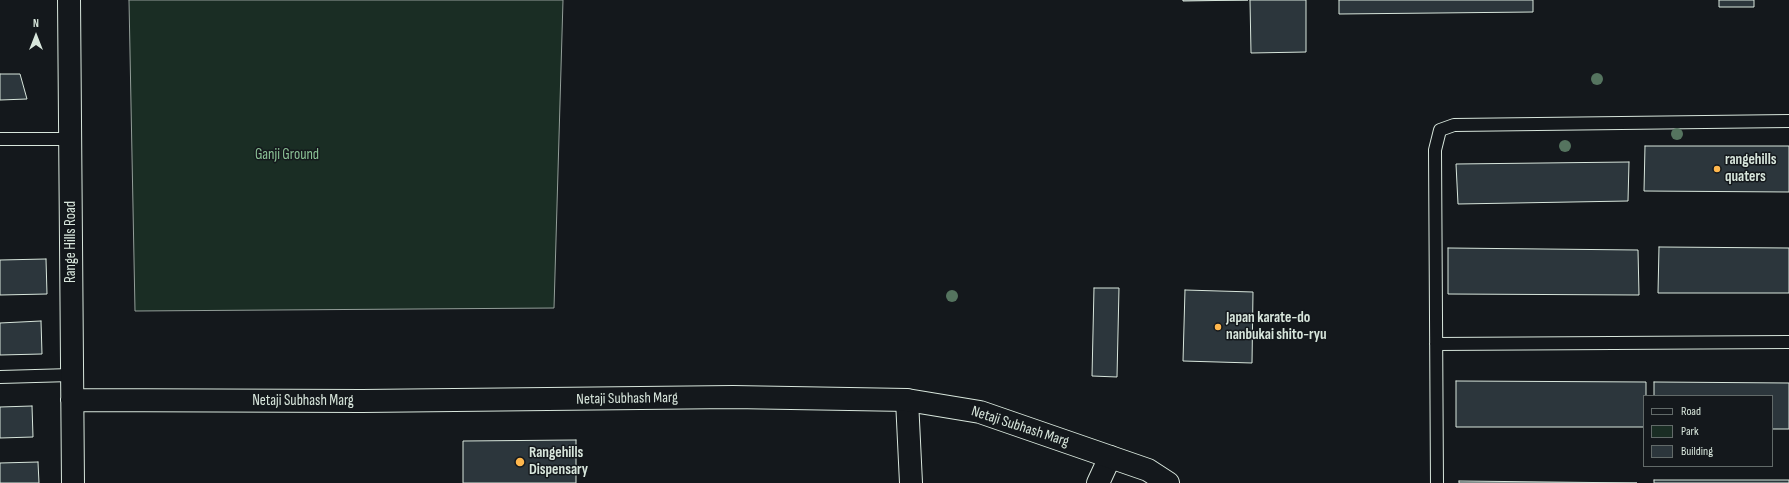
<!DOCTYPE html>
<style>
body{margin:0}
#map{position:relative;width:1789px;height:483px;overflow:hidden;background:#14181c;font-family:"Sofia Sans Condensed",sans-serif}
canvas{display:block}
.legend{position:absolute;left:1643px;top:395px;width:130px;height:72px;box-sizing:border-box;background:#14181c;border:1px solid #626a69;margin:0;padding:5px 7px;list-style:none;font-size:12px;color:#d8e6dc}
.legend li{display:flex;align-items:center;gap:8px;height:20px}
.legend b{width:20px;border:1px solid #626a69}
.north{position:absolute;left:16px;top:16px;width:40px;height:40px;-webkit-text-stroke:3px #14181c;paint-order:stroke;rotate:0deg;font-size:11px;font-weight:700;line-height:16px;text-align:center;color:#d8e6dc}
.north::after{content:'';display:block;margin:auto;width:14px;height:18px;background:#d8e6dc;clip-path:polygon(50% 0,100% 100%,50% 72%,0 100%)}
</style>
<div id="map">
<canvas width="1789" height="483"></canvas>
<ul class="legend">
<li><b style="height:5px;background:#14181c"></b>Road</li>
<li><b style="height:11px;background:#1a2d24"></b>Park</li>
<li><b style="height:11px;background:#2c363c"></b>Building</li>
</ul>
<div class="north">N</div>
</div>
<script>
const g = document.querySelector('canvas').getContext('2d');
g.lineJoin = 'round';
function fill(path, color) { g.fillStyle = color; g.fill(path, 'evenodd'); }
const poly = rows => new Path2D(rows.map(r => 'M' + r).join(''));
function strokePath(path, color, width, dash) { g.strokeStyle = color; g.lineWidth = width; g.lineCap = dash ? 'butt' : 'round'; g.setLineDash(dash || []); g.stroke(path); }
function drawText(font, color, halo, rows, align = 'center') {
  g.font = font + ' "Sofia Sans Condensed",sans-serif'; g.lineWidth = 3; g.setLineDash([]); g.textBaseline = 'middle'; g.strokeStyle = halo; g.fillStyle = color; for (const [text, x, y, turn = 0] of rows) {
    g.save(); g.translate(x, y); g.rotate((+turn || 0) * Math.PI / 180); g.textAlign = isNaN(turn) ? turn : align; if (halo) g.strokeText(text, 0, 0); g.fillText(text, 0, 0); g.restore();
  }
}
const green = poly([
 [129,0,563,0,554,308,135,311,129,0]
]);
const building = poly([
 [1183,0,1248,0,1183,1,1183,0],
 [1250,0,1306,0,1306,52,1251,53,1250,0],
 [1339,0,1533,0,1533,12,1339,14,1339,0],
 [1719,0,1754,0,1754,7,1719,7,1719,0],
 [0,74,20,74,27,99,0,100,0,74],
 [1645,146,1789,146,1789,192,1644,191,1645,146],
 [1629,162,1628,201,1458,204,1456,164,1629,162],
 [1659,247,1789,248,1789,293,1658,293,1659,247],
 [1448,248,1638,250,1639,295,1448,294,1448,248],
 [46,259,47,294,0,295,0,260,46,259],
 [1094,288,1119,288,1117,377,1092,376,1094,288],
 [1185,290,1253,292,1252,363,1183,361,1185,290],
 [41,321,42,354,0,355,0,323,41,321],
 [1456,381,1646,382,1646,396,1644,396,1644,427,1456,427,1456,381],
 [1654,382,1789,383,1789,429,1772,429,1772,396,1654,396,1654,382],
 [32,406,33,437,0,438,0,407,32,406],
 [576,440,576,483,463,483,463,441,576,440],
 [38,462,39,483,0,483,0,463,38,462],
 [1654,480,1789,480,1789,483,1654,483,1654,480],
 [1459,481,1637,483,1459,483,1459,481]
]);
const lane = poly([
 [0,139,70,139],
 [1436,344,1789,342],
 [0,377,71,375],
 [1437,483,1435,150,1440,130,1454,125,1789,121]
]);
const street = poly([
 [907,400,911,483],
 [1098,483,1110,457]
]);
const secondary = poly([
 [69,0,73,483],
 [72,400,362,401,733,397,907,400,980,412,1148,470,1168,483]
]);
const trees = [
 [1597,79],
 [1677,134],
 [1565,146],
 [952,296]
];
const markers = [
 [1717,169,4,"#ffb74d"],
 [1218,327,4,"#ffb74d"],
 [520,462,5,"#ffb74d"]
];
const parkNames = [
 ["Ganji Ground",287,155]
];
const poiNames = [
 ["rangehills",1725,160],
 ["quaters",1725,177],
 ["Japan karate-do",1226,318],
 ["nanbukai shito-ryu",1226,335],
 ["Rangehills",529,453],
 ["Dispensary",529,470]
];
const streetNames = [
 ["Range Hills Road",71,242,-90],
 ["Netaji Subhash Marg",627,399,-1],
 ["Netaji Subhash Marg",303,401],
 ["Netaji Subhash Marg",1020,427,18]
];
fill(green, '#1a2d24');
strokePath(green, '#939e99', 1);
fill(building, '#2c363c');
strokePath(building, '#d8e6dc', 1);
strokePath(lane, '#d8e6dc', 14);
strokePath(street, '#d8e6dc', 24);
strokePath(secondary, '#d8e6dc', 24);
strokePath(lane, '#14181c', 12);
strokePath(street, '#14181c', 22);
strokePath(secondary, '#14181c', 22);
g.fillStyle = '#55745f';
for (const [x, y] of trees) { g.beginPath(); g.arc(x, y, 6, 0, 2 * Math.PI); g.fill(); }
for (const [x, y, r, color] of markers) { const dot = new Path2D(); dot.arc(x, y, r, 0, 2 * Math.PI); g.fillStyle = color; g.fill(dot); strokePath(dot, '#14181c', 1.5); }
drawText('15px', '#8ac095', '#14181c', parkNames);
drawText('bold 15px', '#d8e6dc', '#14181c', poiNames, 'left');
drawText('15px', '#d8e6dc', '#14181c', streetNames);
</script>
